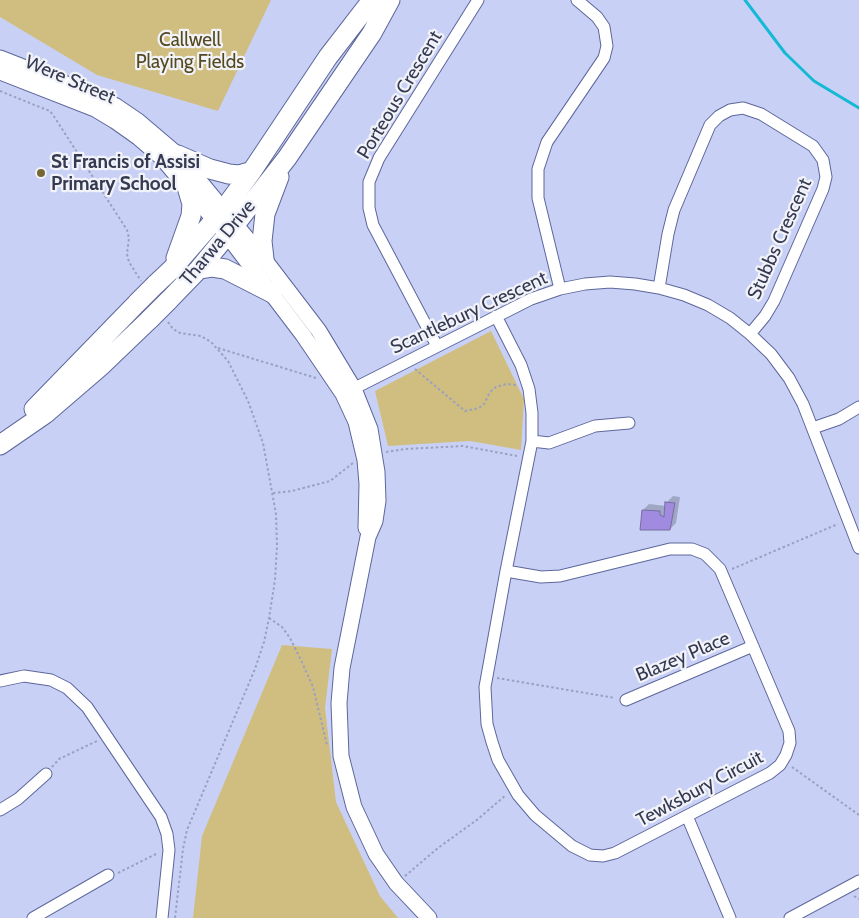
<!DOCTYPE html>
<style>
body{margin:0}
canvas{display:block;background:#c8d1f5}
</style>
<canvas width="859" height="918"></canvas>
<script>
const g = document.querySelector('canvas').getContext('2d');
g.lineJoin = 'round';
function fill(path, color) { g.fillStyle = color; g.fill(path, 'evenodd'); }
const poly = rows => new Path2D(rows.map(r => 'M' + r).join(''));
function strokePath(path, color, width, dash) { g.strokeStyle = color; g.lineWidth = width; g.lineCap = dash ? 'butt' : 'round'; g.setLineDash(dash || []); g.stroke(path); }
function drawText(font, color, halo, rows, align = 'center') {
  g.font = font + ' Cabin,sans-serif'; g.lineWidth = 4.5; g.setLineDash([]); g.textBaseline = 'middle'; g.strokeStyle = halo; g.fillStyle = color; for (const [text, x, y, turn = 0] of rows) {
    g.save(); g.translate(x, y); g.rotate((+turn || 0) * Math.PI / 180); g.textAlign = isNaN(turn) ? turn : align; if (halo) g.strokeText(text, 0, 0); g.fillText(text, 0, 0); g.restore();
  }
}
const green = poly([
 [0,0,271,0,218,111,97,75,0,17],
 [491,331,524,399,521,450,470,441,388,446,375,391],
 [282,645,332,649,325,708,336,802,380,896,398,918,193,918,202,836]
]);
const shadow = poly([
 [673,496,680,497,676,523,670,529,643,510,649,504,666,506,666,503]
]);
const stream = poly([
 [745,0,785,53,814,81,859,108]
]);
const building = poly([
 [665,502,675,503,670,530,640,530,642,510,660,511,660,515,664,517,665,502]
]);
const path = poly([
 [0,91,42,108,50,111,55,118,127,230,129,238,127,254,129,262,141,281],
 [168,322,173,329,180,333,201,336,211,342,228,361,248,401,263,443,276,514,277,546,275,580,269,618,264,642,255,669,187,830,183,849,175,918],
 [218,348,316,378],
 [415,369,465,411,479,408,484,404,490,392,496,387,506,384,517,385],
 [386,452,405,449,463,446,517,456],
 [273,493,292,491,330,481,353,463],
 [732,569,838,524],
 [269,618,282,627,290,638,301,660,313,687,327,745],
 [497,678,615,698],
 [52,767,59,759,97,741],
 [792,767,859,815],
 [118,873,158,853],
 [405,876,438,848,478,819,506,795],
 [854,896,859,899]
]);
const minor = poly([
 [659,288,668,234,674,210,710,125,719,116,730,110,743,108,761,114,813,146,823,160,826,177,823,189,774,301,765,316,750,334],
 [560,289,538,198,538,169,547,142,604,58,607,46,604,27,597,17,577,0],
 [496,316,521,365,529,389,532,413,532,441,506,571,541,577,560,576,670,549,692,549,705,554,720,569,789,731,790,743,786,755,780,765,770,773,615,853,603,856,590,855,572,846,535,815,518,795,498,760,492,742,487,724,485,687,506,571],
 [437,346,373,225,369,208,369,182,379,158,478,0],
 [347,392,531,299,560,289,585,284,610,282,635,284,659,288,684,295,708,305,730,318,750,334,771,354,789,378,803,404,859,548],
 [813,428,839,419,859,407],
 [532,441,549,443,595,426,629,423],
 [0,681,24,676,51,680,67,688,87,707,161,817,167,834,169,850,162,918],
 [626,700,753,646],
 [0,810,18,799,46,774],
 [687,816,730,918],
 [33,918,108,875],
 [790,918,859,881]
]);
const tertiary = poly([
 [0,58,89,93,116,106,138,121,178,155,264,259,319,331,354,389,370,429,377,472,378,501,375,521,368,537,342,668,339,703,341,756,354,807,376,854,396,883,429,918],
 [0,72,95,109,115,121,139,138,161,157,227,235,303,335,343,394,356,422,365,460,367,484,366,528]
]);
const primary = poly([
 [178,155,210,169,229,174,239,175,252,171],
 [176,258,191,216,192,204,187,187],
 [264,259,262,241,265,214,279,177],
 [199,269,212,267,225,269,272,293],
 [155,285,172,269,224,209,252,171,328,57,372,0],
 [168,301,199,269,227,235,287,158,372,33,390,0],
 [34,409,138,302],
 [0,445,45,414,102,365,150,319]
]);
const primaryBridge = poly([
 [138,302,155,285],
 [150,319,168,301]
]);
const markers = [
 [41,173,5,"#766836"]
];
const parkNames = [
 ["Callwell",190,40],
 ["Playing Fields",190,62]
];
const streetNames = [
 ["Were Street",70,80,23],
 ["Porteous Crescent",400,95,-59],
 ["Stubbs Crescent",780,239,-66],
 ["Tharwa Drive",218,243,-50],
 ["Scantlebury Crescent",469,313,-25],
 ["Blazey Place",683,657,-23],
 ["Tewksbury Circuit",700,789,-28]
];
const poiNames = [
 ["St Francis of Assisi",51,162],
 ["Primary School",51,184]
];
fill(green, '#d0be80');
fill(shadow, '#0003');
strokePath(stream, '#16b9d5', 3);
fill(building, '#a08be0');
strokePath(building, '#786ca2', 1);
strokePath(minor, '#5d679c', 13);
strokePath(tertiary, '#5d679c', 17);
strokePath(primary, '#5d679c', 21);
strokePath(path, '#99a0c0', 2, [2.5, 2.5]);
strokePath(minor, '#fff', 11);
strokePath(tertiary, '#fff', 15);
strokePath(primary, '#fff', 19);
strokePath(primaryBridge, '#5d679c', 21, []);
strokePath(primaryBridge, '#fff', 19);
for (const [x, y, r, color] of markers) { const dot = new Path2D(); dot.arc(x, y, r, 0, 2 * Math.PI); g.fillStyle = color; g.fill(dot); strokePath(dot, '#f2f3f9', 2); }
drawText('19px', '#54491f', '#f2f3f9', parkNames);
drawText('19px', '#353a52', '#f2f3f9', streetNames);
drawText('bold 19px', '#353a52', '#f2f3f9', poiNames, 'left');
</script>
